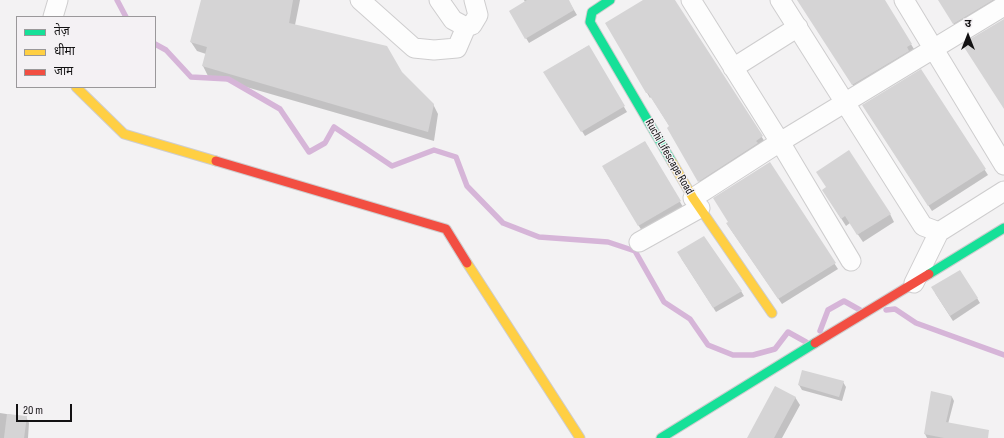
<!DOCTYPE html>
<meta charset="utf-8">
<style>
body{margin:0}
#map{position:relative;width:1004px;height:438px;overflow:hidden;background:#f3f2f3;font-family:"Sofia Sans Condensed","Noto Sans Devanagari",sans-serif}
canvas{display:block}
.legend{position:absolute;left:16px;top:16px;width:140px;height:72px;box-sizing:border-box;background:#f4f1f4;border:1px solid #9a989a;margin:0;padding:5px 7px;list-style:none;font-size:12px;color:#131213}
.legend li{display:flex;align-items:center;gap:8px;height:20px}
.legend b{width:20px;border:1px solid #9a989a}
.north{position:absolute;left:948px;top:16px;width:40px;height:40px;-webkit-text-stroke:3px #f4f1f4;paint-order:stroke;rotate:0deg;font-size:11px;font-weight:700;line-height:16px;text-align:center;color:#131213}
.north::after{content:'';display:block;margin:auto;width:14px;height:18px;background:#131213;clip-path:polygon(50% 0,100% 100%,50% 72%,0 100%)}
.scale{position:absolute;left:16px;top:404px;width:56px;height:18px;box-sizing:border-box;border:2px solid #131213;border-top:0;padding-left:5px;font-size:12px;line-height:14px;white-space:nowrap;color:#131213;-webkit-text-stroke:3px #f4f1f4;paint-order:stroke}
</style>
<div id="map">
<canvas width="1004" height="438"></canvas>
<ul class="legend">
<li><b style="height:5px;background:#16e098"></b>तेज़</li>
<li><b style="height:5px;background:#ffcf43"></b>धीमा</li>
<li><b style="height:5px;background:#f24e42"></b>जाम</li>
</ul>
<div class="north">उ</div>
<div class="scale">20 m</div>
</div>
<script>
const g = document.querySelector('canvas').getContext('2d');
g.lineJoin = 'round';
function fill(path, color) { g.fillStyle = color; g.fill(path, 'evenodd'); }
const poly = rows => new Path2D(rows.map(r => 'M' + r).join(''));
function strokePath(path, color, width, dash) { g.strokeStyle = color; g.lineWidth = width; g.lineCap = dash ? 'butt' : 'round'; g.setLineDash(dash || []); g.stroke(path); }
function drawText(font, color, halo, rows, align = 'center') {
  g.font = font + ' "Sofia Sans Condensed",sans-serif'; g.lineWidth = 3; g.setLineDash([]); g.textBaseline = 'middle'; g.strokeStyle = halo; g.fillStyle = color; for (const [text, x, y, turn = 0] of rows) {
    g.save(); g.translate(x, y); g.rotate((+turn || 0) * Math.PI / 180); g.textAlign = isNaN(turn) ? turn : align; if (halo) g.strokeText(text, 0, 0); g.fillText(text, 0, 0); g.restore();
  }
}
const shadow = poly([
 [202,0,300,0,295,25,401,72,433,104,438,114,434,141,208,76,203,66,206,54,197,51,191,42],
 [524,0,568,0,577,15,529,43,510,12,525,2],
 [644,0,673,0,765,142,702,186,668,128,670,127,651,97,650,98,607,24],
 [798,0,883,0,914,49,909,53,911,56,856,90],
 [939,0,1004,0,957,29],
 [588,46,627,112,585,136,545,72],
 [921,71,988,175,932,211,866,110],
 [645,142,683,207,642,231,603,167],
 [769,163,838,269,782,304,727,224],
 [827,188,890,214,894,222,863,242,850,223,846,226,828,198],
 [681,258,741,291,744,296,716,312],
 [935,293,977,298,980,303,953,321],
 [843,382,846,387,842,401,802,390,799,385],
 [932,392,952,397,954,401,948,424,986,438,927,438,925,434],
 [795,397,800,405,782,438,748,438],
 [0,413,26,417,29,423,28,438,0,438]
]);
const stream = poly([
 [117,0,126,17],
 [155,44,166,50,191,77,228,79,280,109,309,152,325,143,334,127,392,166,434,150,456,157,467,186,503,223,539,237,608,242,635,251,664,302,690,319,708,345,733,355,753,355,775,349,788,332,806,342],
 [886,310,895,309,916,323,1004,355],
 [820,331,828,310,844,301,860,310]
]);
const building = poly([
 [201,0,293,0,289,23,387,46,402,72,434,104,428,132,202,66,207,47,190,42],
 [527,0,569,0,574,10,525,39,509,11],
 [643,0,675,0,763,136,756,141,758,143,698,182,667,128,669,126,648,93,646,93,605,23],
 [797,0,885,0,912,44,907,47,909,51,852,85],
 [938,0,993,0,953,24],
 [1004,19,1004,109,962,44],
 [589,45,625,106,581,132,543,72],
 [921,69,986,169,928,206,862,105],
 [645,141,681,201,638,226,602,166],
 [849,150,891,214,857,235,845,216,841,219,822,190,826,187,816,172],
 [770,162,836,263,778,299,726,223,728,222,713,198],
 [704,236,742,291,713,308,677,252],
 [960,270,978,298,950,316,931,287],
 [802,370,844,381,839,397,798,385],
 [775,386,796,397,774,438,747,438],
 [931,391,952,396,946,422,989,430,988,438,944,438,924,434],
 [7,414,27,416,24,438,4,438]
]);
const street = poly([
 [360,0,414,48,434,50,457,48,466,27,453,20,439,0],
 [691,0,780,142,851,261],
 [780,0,923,226,939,232],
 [904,0,1004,165],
 [53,17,58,0],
 [466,27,472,25,478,15,474,0],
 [733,68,798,27],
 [693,198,780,142,1004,6],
 [639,242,700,208],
 [914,283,939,232,1004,191]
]);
const fast = poly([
 [610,0,592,12,590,22,672,162],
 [929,274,1004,228],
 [661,438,815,343]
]);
const slow = poly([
 [76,87,124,134,216,161],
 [672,162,693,198,772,313],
 [467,263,580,438]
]);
const jam = poly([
 [216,161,446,229,467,263],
 [815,343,929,274]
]);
const streetNames = [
 ["Ruchi Lifescape Road",669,157,60]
];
fill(shadow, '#0003');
strokePath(stream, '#d6b5d8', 5.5);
fill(building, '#d5d4d5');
strokePath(street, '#cecdce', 21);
strokePath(fast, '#cecdce', 11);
strokePath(slow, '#cecdce', 11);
strokePath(jam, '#cecdce', 11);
strokePath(street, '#fdfdfd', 19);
strokePath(fast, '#16e098', 9);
strokePath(slow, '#ffcf43', 9);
strokePath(jam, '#f24e42', 9);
drawText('12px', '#131213', '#f4f1f4', streetNames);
</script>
